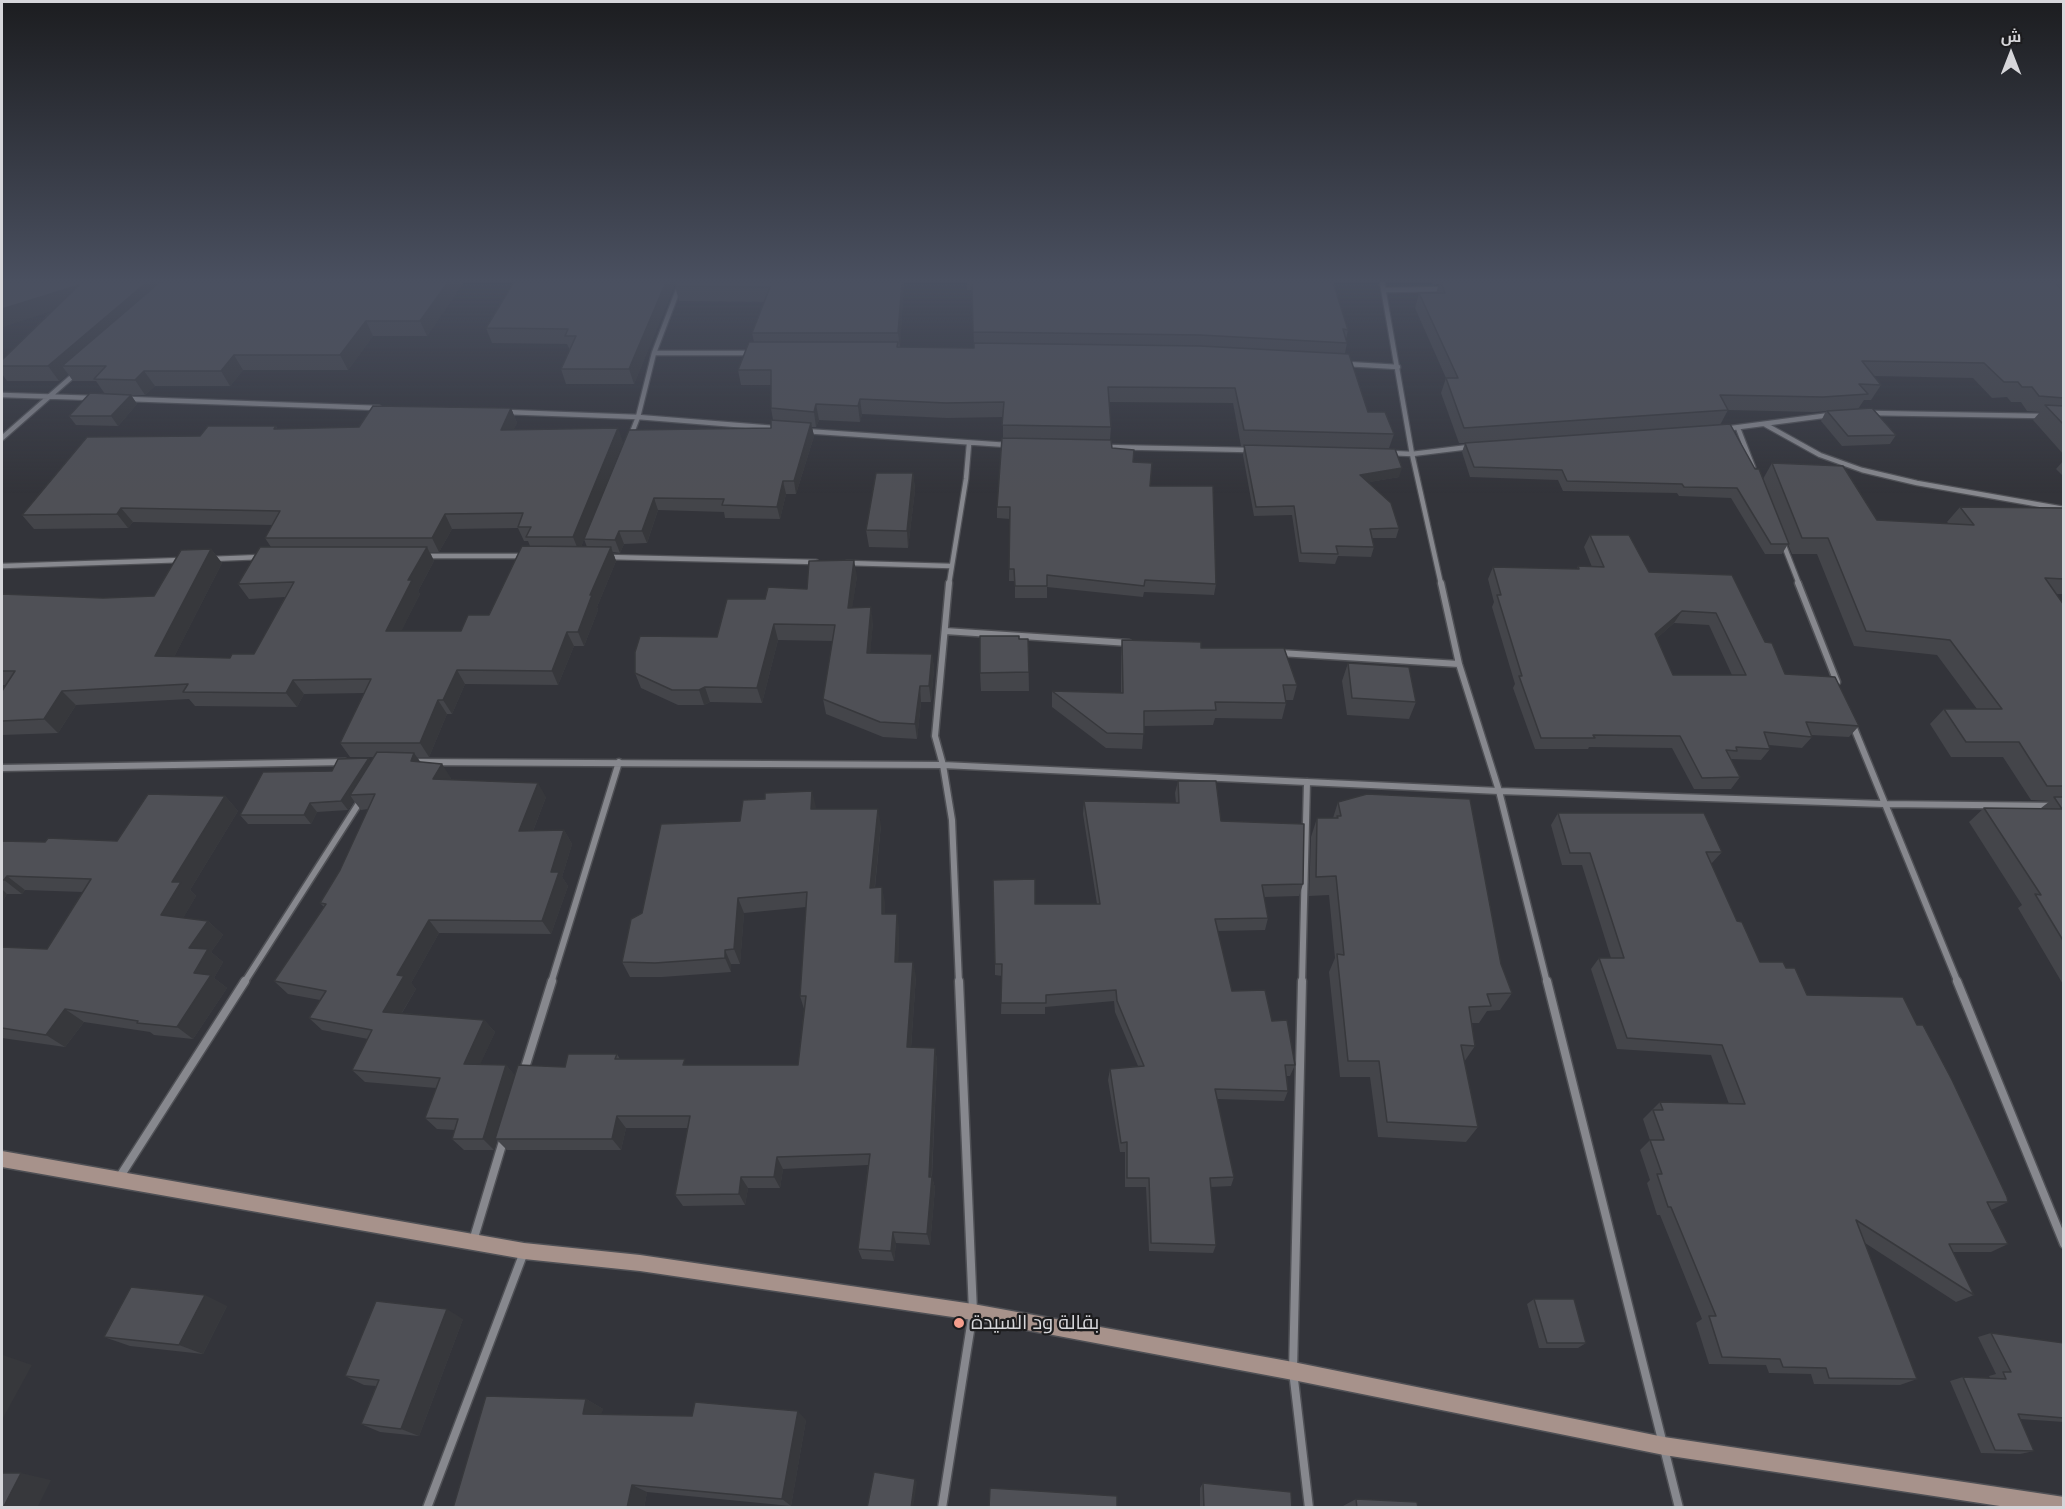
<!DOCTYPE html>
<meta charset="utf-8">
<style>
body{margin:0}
#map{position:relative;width:2065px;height:1509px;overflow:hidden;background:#33343a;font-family:Mulish,Cairo,sans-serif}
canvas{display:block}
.frame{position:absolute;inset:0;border:3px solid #d6d6da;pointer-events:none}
.north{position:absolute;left:1981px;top:24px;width:60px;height:60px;-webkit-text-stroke:4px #1c1c1e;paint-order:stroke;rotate:0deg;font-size:16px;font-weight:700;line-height:24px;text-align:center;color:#d6d6da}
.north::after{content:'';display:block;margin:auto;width:21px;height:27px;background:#d6d6da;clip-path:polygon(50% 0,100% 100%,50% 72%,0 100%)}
</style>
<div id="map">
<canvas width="2065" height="1509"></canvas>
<div class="frame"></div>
<div class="north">ش</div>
</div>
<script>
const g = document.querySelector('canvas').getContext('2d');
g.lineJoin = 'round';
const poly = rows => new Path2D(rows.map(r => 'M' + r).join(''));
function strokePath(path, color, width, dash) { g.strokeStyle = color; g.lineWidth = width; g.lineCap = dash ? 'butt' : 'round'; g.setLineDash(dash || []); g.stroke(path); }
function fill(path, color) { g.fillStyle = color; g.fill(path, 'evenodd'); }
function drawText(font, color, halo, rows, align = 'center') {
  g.font = font + ' Mulish,Cairo,sans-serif'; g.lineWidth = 4.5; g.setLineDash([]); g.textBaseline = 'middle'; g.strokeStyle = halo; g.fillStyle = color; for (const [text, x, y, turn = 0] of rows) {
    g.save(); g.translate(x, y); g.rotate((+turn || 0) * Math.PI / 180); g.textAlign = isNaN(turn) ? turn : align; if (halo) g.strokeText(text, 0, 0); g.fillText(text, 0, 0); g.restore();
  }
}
const streetFar2 = poly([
 [1382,282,1412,454,1441,584],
 [1384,290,1443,289],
 [654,353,752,353],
 [1347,364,1398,367],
 [2,395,94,398],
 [128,399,379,408],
 [506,412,638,417,774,428],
 [1870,413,2043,416],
 [1766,425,1820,455,1862,470,1917,483,2064,509],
 [1738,428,1753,467],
 [1724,429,1830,415],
 [805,431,1007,445],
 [631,435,638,417,654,353,681,282],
 [2,438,75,374],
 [1105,447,1250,450],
 [1390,453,1412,454,1469,447],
 [1783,543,1799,584],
 [424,556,525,556],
 [607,557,816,562],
 [211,559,261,557],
 [847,563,951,566],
 [2,566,183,560],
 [949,584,966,479,969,444]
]);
const streetFar1 = poly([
 [949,583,935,736,943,765,952,820,959,983],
 [1441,583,1459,664,1499,791,1547,983],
 [1798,583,1837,682],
 [945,631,1129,643],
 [1280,653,1459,664],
 [1852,723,1958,983],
 [412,762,943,765,1499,791,1884,804,2064,806],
 [2,768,345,762],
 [244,983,361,800],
 [551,983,619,762],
 [1302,983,1307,782]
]);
const street = poly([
 [1302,981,1293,1371,1309,1508],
 [1547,981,1679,1508],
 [1957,981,2064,1244],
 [524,1071,552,981],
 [119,1178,245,981],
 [473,1241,504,1138],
 [427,1508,524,1252],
 [942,1508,973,1312,959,981]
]);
const secondary = poly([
 [2,1151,524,1243,640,1255,973,1304,1293,1362,1664,1437,2064,1497,2064,1508,2013,1508,1664,1455,1293,1380,973,1320,640,1271,524,1259,2,1167,2,1151]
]);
const wall = poly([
 [2,282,464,282,427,336,373,336,348,370,243,370,230,386,155,386,145,395,131,395,137,404,118,426,76,425,69,416,105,394,96,381,73,381,68,374,59,381,7,381,2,374,2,360,51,311,2,327],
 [676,282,634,384,566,384,561,369,570,350,567,344,492,343,486,328],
 [904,282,900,347,974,348,972,290,967,290,967,282,1333,282,1348,330,1346,339,1347,343,1345,353,1368,412,1394,434,1389,448,1399,477,1369,482,1399,528,1396,538,1372,538,1374,547,1371,557,1338,556,1335,564,1299,562,1292,515,1254,516,1243,455,1244,446,1241,446,1233,403,1109,402,1111,427,1110,440,1112,448,1133,462,1150,486,1216,584,1214,595,1144,592,1143,597,1047,587,1047,598,1015,598,1015,581,1009,581,1010,519,997,518,997,507,1003,438,1003,417,947,418,862,414,860,422,819,420,816,427,812,427,814,436,796,494,786,494,780,519,725,518,724,512,658,510,647,543,624,544,620,553,613,552,616,561,597,607,598,610,584,646,574,646,558,685,465,684,452,714,447,714,429,757,417,757,420,762,451,778,450,780,546,797,533,831,564,830,572,844,562,877,568,886,551,934,439,933,411,983,416,989,402,1013,484,1020,495,1032,480,1064,506,1065,515,1076,565,1067,617,1054,620,1059,688,1065,798,1065,804,1009,800,996,806,907,744,913,740,964,731,964,731,972,662,977,630,977,622,962,642,913,740,821,816,807,816,809,881,825,875,887,885,902,885,914,899,928,898,962,916,976,911,1048,935,1048,937,1061,932,1177,935,1188,930,1245,896,1243,894,1261,862,1259,858,1249,868,1165,783,1169,780,1188,748,1188,745,1205,683,1206,675,1195,688,1128,626,1128,621,1150,507,1150,497,1140,494,1150,464,1150,452,1139,455,1130,437,1129,425,1118,436,1088,365,1082,352,1070,368,1039,322,1030,309,1018,320,1000,288,994,274,981,324,907,320,903,340,870,368,809,361,810,354,801,348,810,317,812,311,824,248,824,240,815,332,771,371,762,374,757,350,757,340,743,365,693,304,694,297,707,195,706,189,699,76,705,58,733,2,735,2,691,6,685,2,685,2,594,103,598,154,596,211,549,222,563,174,657,230,658,254,654,285,597,249,599,238,584,271,547,265,538,272,525,133,522,128,528,34,529,22,515,200,436,276,426,277,429,359,427,511,408,517,423,513,430,623,442,599,502,771,428,773,420,771,408,771,385,741,385,738,370,754,342,752,333,764,302,679,301,675,286],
 [518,528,524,541,528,541,530,546,489,615,461,631,401,631,420,594,418,591,434,561,430,552,439,552,452,529],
 [584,539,587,547,581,547],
 [1432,282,2064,282,2064,455,2033,420,2040,412,2027,411,2021,402,2011,402,2007,397,1992,398,1973,378,1874,376,1881,385,1871,400,1864,400,1858,409,1896,435,1890,444,1842,446,1821,421,1826,411,1814,412,1728,410,1720,425,1763,479,1772,463,1877,520,1949,524,1947,522,1960,507,2064,508,2064,594,2056,594,2064,605,2064,986,2018,908,2022,905,1969,822,1984,808,2041,808,2050,801,2031,800,2003,757,1951,757,1930,724,1944,709,1977,709,1937,655,1854,646,1817,554,1792,554,1788,544,1782,554,1765,554,1731,498,1679,496,1677,493,1563,491,1558,480,1470,477,1462,452,1465,443,1459,443,1441,393,1446,378,1415,308,1419,293,1436,293,1439,284,1433,285],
 [2064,460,2064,477,2056,469],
 [913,473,915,490,908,548,869,547,866,530],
 [1590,535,1649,572,1765,642,1785,674,1859,726,1849,737,1811,735,1812,737,1802,748,1769,745,1770,749,1761,760,1731,759,1740,777,1731,789,1694,789,1672,748,1589,747,1588,749,1535,749,1513,688,1515,684,1492,607,1494,602,1488,579,1493,567,1577,569,1578,566,1592,567,1584,547],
 [1674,623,1709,625,1732,675,1673,675,1657,638],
 [857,576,852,607,873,622,870,653,932,654,934,669,931,702,921,702,917,739,883,737,826,714,823,699,833,641,778,640,762,703,710,702,704,705,678,705,641,688,635,673,717,637,765,599],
 [1019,639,1028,639,1029,691,981,691,980,673],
 [1122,640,1201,648,1297,685,1293,700,1286,700,1286,703,1282,719,1215,718,1213,725,1144,726,1142,749,1106,748,1052,707,1052,691,1121,693,1121,656],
 [1348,663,1416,702,1409,719,1347,715,1342,681],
 [1178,781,1221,821,1303,884,1299,896,1264,897,1268,918,1265,930,1218,931,1232,991,1272,1021,1295,1065,1290,1076,1287,1076,1288,1091,1284,1101,1217,1099,1234,1177,1231,1186,1211,1187,1216,1245,1213,1253,1149,1251,1146,1187,1125,1187,1125,1152,1120,1152,1108,1080,1110,1069,1138,1066,1115,1012,1114,1001,1045,1007,1045,1014,1001,1014,1002,976,995,975,995,964,1035,904,1097,904,1083,814,1084,801,1176,803,1175,793],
 [225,796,238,811,190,890,196,896,183,918,208,921,223,935,211,952,223,962,214,978,227,988,193,1039,154,1035,150,1032,84,1022,65,1047,2,1038,2,947,47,949,83,892,25,890,22,894,7,894,2,902,2,841,45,842,117,841],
 [1338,802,1501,964,1512,993,1500,1010,1487,1011,1479,1023,1472,1023,1475,1046,1464,1062,1478,1127,1466,1142,1378,1137,1370,1077,1340,1077,1329,972,1335,958,1329,895,1309,896,1311,837,1317,818,1333,818],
 [1558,813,1722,852,1711,864,1737,921,1760,962,1786,968,1807,995,2008,1202,1991,1210,2008,1244,1991,1252,1953,1252,1974,1295,1956,1302,1865,1243,1917,1379,1900,1385,1814,1384,1811,1374,1769,1373,1766,1365,1709,1364,1696,1323,1702,1319,1660,1215,1657,1215,1647,1183,1650,1180,1640,1150,1650,1140,1643,1119,1660,1102,1729,1104,1711,1055,1617,1049,1591,969,1599,958,1611,958,1582,865,1562,865,1551,825],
 [1534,1299,1586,1343,1578,1348,1539,1348,1527,1304],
 [227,1306,203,1354,130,1346,104,1337],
 [463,1319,419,1436,380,1432,361,1424,376,1386,364,1385,345,1376],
 [1991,1333,2064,1343,2064,1422,2020,1419,2034,1451,2020,1454,1981,1453,1950,1381,1963,1377,1990,1378,1989,1376,1996,1374,1978,1337],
 [586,1399,603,1409,601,1414,806,1420,791,1506,647,1492,644,1508,453,1508],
 [1203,1483,1292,1508,1200,1508,1200,1488],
 [1356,1499,1418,1508,1343,1508,1343,1506]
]);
const shadedWall = poly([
 [147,282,173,282,62,366,68,374,59,381,48,366],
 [448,282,464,282,427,336,420,321],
 [666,282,676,282,634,384,629,369],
 [902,282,904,282,900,348,898,333],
 [79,285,89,299,2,327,2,309],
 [366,321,373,336,348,370,340,355],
 [234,355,243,370,230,386,221,371],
 [144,371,155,386,145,395,135,380],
 [131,395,137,404,118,426,111,416],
 [860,399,862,414,860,422,858,406],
 [816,404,819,420,816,427,814,412],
 [511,408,517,423,507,444,501,430],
 [811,423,814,436,796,494,794,481],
 [618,428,623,442,579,552,573,537],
 [1402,468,1399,477,1358,484,1360,475],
 [913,473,915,490,908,548,907,531],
 [783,481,786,494,780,519,777,507],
 [654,498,658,510,647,543,642,531],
 [121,508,133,522,128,528,117,514],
 [445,514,452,529,439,552,432,538],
 [619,531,624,544,620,553,615,540],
 [427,547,434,561,418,591,420,594,394,646,386,631,408,580],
 [611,547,616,561,597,607,598,610,584,646,578,632,590,595],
 [211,549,222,563,167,671,155,656],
 [854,560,857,576,850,623,848,608],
 [871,607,873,622,869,669,867,653],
 [1682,611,1674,623,1648,646,1655,634],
 [774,624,778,640,762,703,757,688],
 [567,632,574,646,558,685,552,671],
 [932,654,934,669,931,702,929,686],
 [457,670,465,684,452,714,443,700],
 [293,680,304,694,297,707,286,693],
 [920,686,921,702,917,739,915,724],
 [705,687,710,702,704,705,699,690],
 [62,691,76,705,58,733,44,719],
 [438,700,447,714,429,757,420,743],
 [414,753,424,767,411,761],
 [369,758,375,767,350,795,354,801,348,810,341,801],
 [442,764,451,778,443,794,433,779],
 [538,783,546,797,527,846,519,831],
 [812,791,816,807,815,825,811,809],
 [225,796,238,811,190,890,196,896,177,929,161,915,172,882],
 [310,803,317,812,311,824,304,815],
 [878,809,881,825,873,903,870,888],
 [564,830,572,844,562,877,568,886,551,934,542,921,551,872],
 [7,876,25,890,22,894,4,880],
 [882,887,885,902,885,929,882,914],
 [2,889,7,894,2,902],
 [738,898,744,913,740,964,734,949],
 [897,914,899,928,898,977,895,962],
 [429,920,439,933,411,983,416,989,395,1024,383,1012,397,975],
 [208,921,223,935,211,952,223,962,214,978,227,988,193,1039,177,1027,194,973,189,948],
 [725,950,731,964,731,972,725,958],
 [913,962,916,976,910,1061,907,1047],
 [65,1009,84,1022,65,1047,46,1035],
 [484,1020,495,1032,475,1076,464,1064],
 [935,1048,937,1061,931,1188,929,1177],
 [506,1065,516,1077,495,1139,497,1140,494,1150,483,1139],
 [617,1116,626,1128,621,1150,612,1139],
 [777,1157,783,1169,780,1188,774,1177],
 [741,1177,748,1188,745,1205,739,1194],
 [932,1177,935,1188,930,1245,927,1234],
 [893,1232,896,1243,894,1261,891,1251],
 [205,1295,227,1306,203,1354,179,1345],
 [447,1309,463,1319,419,1436,401,1429],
 [3,1355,32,1365,2,1420,2,1358],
 [586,1399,603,1409,599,1424,583,1414],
 [798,1411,806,1420,791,1506,782,1499],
 [21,1473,51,1480,37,1508,3,1508],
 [915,1479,917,1482,913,1508,911,1508],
 [632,1485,647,1492,644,1508,627,1508]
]);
const building = poly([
 [2,282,147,282,48,366,2,366,2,360,79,285,2,309,2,282],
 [160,282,448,282,420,321,366,321,340,355,234,355,221,371,144,371,135,380,94,379,106,366,62,366,160,282],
 [514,282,666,282,629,369,561,369,576,336,565,336,568,329,486,328,514,282],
 [676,282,902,282,898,333,752,333,770,287,675,286,676,282],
 [972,282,1333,282,1348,330,1343,329,1347,343,1200,335,973,332,972,282],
 [1441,282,2055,282,2064,293,2064,398,2039,396,2032,387,2022,387,2018,382,2004,382,1984,363,1862,361,1881,385,1859,384,1868,394,1823,397,1720,395,1728,410,1464,428,1446,378,1458,378,1419,293,1445,293,1441,282],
 [749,342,898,342,897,347,974,348,974,343,1200,346,1349,354,1368,412,1385,412,1394,434,1244,430,1235,388,1108,387,1111,427,1002,425,1004,402,946,403,860,399,858,406,816,404,814,412,771,408,771,370,738,370,749,342],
 [90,393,131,395,111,416,69,416,90,393],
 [2045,405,2064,406,2064,425,2045,405],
 [373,406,511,408,501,430,618,428,573,537,526,537,531,527,518,527,523,513,445,514,432,538,265,538,280,511,121,508,117,514,22,515,87,437,200,436,208,426,276,426,274,429,359,427,373,406],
 [1872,408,1896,435,1848,436,1827,411,1872,408],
 [771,420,811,423,794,481,783,481,777,507,722,505,724,499,654,498,642,531,619,531,615,540,584,539,629,430,771,428,771,420],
 [1730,424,1755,469,1759,469,1789,544,1771,544,1737,488,1684,487,1682,484,1567,481,1562,470,1474,467,1465,443,1730,424],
 [1002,438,1111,440,1112,448,1134,450,1133,462,1152,463,1150,486,1213,486,1216,584,1145,580,1144,586,1047,575,1047,586,1015,586,1014,569,1009,569,1010,507,997,507,1002,438],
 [1244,445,1395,449,1402,468,1360,475,1391,503,1399,528,1370,529,1374,547,1336,546,1338,554,1301,553,1294,506,1256,507,1244,445],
 [1772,463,1843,466,1877,520,1974,525,1960,507,2064,508,2064,579,2045,578,2064,605,2064,786,2047,786,2019,742,1966,742,1944,709,2002,709,1950,640,1866,631,1828,538,1802,538,1772,463],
 [876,473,913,473,907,531,866,530,876,473],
 [1590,535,1629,535,1649,572,1732,575,1765,642,1772,643,1785,674,1835,677,1859,726,1806,722,1812,737,1764,732,1770,749,1736,747,1737,751,1726,750,1740,777,1702,778,1680,736,1593,735,1595,738,1541,738,1519,676,1522,676,1497,595,1501,595,1493,567,1579,569,1578,566,1604,567,1590,535],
 [1682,611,1716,613,1746,675,1673,675,1655,634,1682,611],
 [522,546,611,547,590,595,592,595,578,632,567,632,552,671,457,670,443,700,438,700,420,743,340,743,371,679,293,680,286,693,183,692,188,684,62,691,44,719,2,721,2,691,15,671,2,671,2,594,103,598,154,596,181,550,211,549,155,656,230,658,232,654,254,654,294,582,238,584,260,547,427,547,408,580,412,580,386,631,461,631,468,615,489,615,522,546],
 [854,560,848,608,871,607,867,653,932,654,929,686,920,686,915,724,880,722,823,699,835,625,774,624,757,688,705,687,699,690,672,690,635,673,635,652,640,636,717,637,727,599,765,599,768,587,807,589,809,561,854,560],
 [980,636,1019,636,1019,639,1028,639,1029,672,980,673,980,636],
 [1122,640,1201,642,1201,648,1284,648,1297,685,1283,685,1286,703,1215,702,1216,710,1144,711,1144,734,1107,733,1052,691,1123,693,1122,640],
 [1348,663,1409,667,1416,702,1352,698,1348,663],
 [377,752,414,753,411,761,442,764,433,779,538,783,519,831,564,830,551,872,559,872,542,921,429,920,397,975,404,976,383,1012,484,1020,464,1064,506,1065,483,1139,452,1139,458,1119,425,1118,440,1078,352,1070,372,1030,309,1018,326,991,274,981,326,904,320,903,340,870,375,794,350,795,377,752],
 [369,758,341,801,310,803,304,815,240,815,263,772,332,771,338,759,369,758],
 [1178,781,1216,781,1221,821,1304,824,1303,884,1262,885,1268,918,1215,919,1232,991,1265,990,1272,1021,1287,1020,1295,1065,1285,1065,1288,1091,1215,1089,1234,1177,1210,1178,1216,1245,1151,1243,1149,1178,1127,1178,1127,1142,1121,1143,1110,1069,1144,1066,1117,1001,1116,990,1046,995,1046,1003,1001,1003,1002,964,995,964,993,880,1035,879,1035,904,1100,904,1084,801,1179,803,1178,781],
 [812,791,811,809,878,809,870,888,882,887,882,914,897,914,895,962,913,962,907,1047,935,1048,929,1177,932,1177,927,1234,893,1232,891,1251,858,1249,870,1154,777,1157,774,1177,741,1177,739,1194,675,1195,690,1116,617,1116,612,1139,495,1139,518,1065,565,1067,568,1054,617,1054,615,1059,685,1059,683,1065,798,1065,806,996,800,996,807,892,738,898,734,949,725,950,725,958,655,963,622,962,631,919,642,913,661,824,740,821,743,800,765,799,765,793,812,791],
 [148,794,225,796,172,882,181,882,161,915,208,921,189,948,208,949,194,973,211,975,177,1027,137,1023,138,1021,65,1009,46,1035,2,1028,2,947,47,949,91,879,7,876,4,880,2,880,2,841,45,842,48,838,117,841,148,794],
 [1367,794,1470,799,1501,964,1512,993,1487,994,1491,1006,1469,1007,1475,1046,1461,1045,1478,1127,1387,1122,1379,1061,1348,1061,1337,954,1344,955,1336,876,1316,877,1317,818,1338,818,1337,816,1341,816,1338,802,1367,794],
 [2054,797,2064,797,2064,942,2035,894,2041,895,1984,808,2062,809,2054,797],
 [1558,813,1704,813,1722,852,1706,852,1737,921,1742,922,1760,962,1783,962,1786,968,1795,968,1807,995,1903,997,1917,1025,1923,1025,1952,1080,2007,1197,2008,1202,1987,1202,2008,1244,1949,1244,1974,1295,1856,1220,1917,1379,1829,1378,1826,1368,1783,1367,1780,1359,1722,1357,1709,1316,1716,1316,1671,1207,1668,1207,1657,1174,1662,1174,1650,1140,1664,1140,1653,1110,1663,1110,1660,1102,1745,1104,1722,1045,1627,1038,1599,958,1624,958,1590,853,1570,853,1558,813],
 [131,1287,205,1295,179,1345,104,1337,131,1287],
 [1534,1299,1574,1299,1586,1343,1547,1343,1534,1299],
 [376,1301,447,1309,401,1429,361,1424,379,1380,345,1376,376,1301],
 [1991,1333,2064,1343,2064,1418,2018,1414,2034,1451,1995,1450,1963,1377,2006,1379,2003,1372,2011,1372,1991,1333],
 [486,1396,586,1399,583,1414,692,1416,695,1402,798,1411,782,1499,632,1485,627,1508,453,1508,486,1396],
 [874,1472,915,1479,911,1508,867,1508,874,1472],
 [2,1473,21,1473,3,1508,2,1508,2,1473],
 [1203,1483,1291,1492,1292,1508,1204,1508,1203,1483],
 [990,1488,1117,1496,1117,1508,989,1508,990,1488],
 [1356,1499,1417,1502,1418,1508,1357,1508,1356,1499]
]);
const markers = [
 [959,1323,6,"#f49d8c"]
];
const nearPoinames = [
 ["بقالة ود السيدة",971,1323]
];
strokePath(streetFar2, '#4f5055', 7);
strokePath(streetFar1, '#4f5055', 9);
strokePath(street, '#4f5055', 11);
strokePath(secondary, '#4f5055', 3);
strokePath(streetFar2, '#87888e', 4.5);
strokePath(streetFar1, '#87888e', 6);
strokePath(street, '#87888e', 8);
fill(secondary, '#a7928b');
fill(wall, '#44454a');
fill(shadedWall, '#37383c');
fill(building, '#4f5056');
strokePath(building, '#37383c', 1.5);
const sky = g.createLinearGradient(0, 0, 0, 493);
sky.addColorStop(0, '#1c1d20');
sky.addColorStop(0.57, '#4a5060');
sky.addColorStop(1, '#4a506000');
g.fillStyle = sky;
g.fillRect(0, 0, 2065, 493);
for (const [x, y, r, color] of markers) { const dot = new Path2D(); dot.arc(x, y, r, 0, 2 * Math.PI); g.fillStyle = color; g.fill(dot); strokePath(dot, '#1c1c1e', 2); }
drawText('20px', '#d6d6da', '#1c1c1e', nearPoinames, 'left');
</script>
